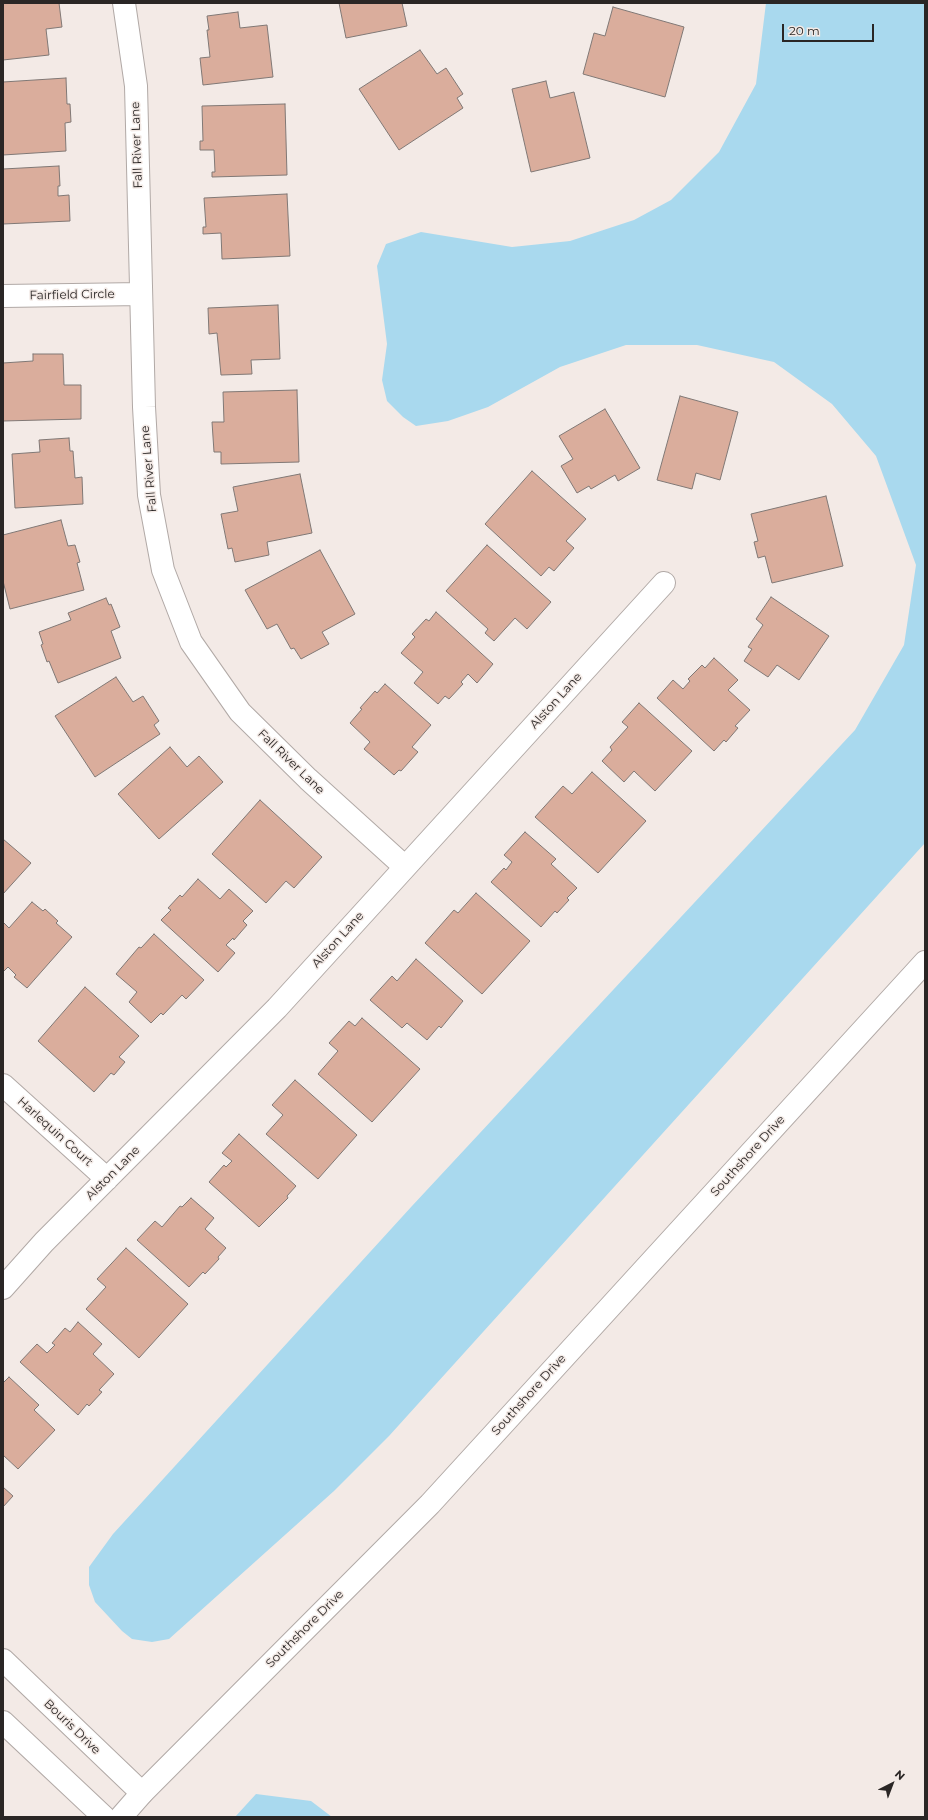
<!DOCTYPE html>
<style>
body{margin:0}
#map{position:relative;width:928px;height:1820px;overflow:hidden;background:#f3eae6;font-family:Montserrat,sans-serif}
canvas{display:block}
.frame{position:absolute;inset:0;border:4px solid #2a2625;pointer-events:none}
.north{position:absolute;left:872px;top:1764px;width:40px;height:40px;-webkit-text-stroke:3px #f3eae6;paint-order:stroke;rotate:42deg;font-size:11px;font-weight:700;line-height:16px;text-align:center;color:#2a2625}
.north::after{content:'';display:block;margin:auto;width:14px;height:18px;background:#2a2625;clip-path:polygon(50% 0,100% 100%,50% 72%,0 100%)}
.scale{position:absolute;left:782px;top:24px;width:92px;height:18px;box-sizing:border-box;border:2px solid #2a2625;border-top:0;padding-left:5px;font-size:12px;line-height:14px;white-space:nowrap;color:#2a2625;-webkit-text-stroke:3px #f3eae6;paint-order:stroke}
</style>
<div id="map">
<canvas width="928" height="1820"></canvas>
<div class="frame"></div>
<div class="north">N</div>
<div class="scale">20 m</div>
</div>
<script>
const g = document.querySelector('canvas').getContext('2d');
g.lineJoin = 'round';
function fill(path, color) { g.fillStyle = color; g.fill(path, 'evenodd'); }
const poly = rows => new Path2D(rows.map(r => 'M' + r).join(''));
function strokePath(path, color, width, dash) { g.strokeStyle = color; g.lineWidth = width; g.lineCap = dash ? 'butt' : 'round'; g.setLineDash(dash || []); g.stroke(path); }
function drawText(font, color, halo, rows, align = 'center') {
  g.font = font + ' Montserrat,sans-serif'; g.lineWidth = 3; g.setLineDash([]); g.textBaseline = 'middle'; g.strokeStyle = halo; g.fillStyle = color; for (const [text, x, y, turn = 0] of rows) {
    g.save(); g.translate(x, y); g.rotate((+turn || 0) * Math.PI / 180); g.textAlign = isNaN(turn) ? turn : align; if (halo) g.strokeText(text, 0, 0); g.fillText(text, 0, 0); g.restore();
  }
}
const water = poly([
 [766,3,925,3,925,843,389,1436,334,1491,169,1639,152,1642,132,1639,122,1631,95,1602,89,1585,89,1567,113,1534,412,1206,855,730,904,645,916,565,876,456,832,404,774,362,697,345,626,345,560,367,488,407,448,421,416,426,403,417,387,401,382,380,387,344,377,266,386,244,421,232,512,247,570,241,634,220,671,200,719,152,756,84],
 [256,1794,311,1801,332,1817,235,1817]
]);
const building = poly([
 [3,3,59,3,62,27,46,29,49,55,3,60,3,3],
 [339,3,402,3,407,26,346,38,339,3],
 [613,7,684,27,665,97,583,74,594,33,605,36,613,7],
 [238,12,240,28,267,25,273,77,203,85,200,58,210,57,207,30,209,30,207,16,238,12],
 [420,50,437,74,446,68,463,94,457,98,463,108,399,150,359,89,420,50],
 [66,78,67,104,70,104,71,122,65,123,66,151,3,155,3,82,66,78],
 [546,81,550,98,574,92,590,158,531,172,512,89,546,81],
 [285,104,287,175,212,177,212,172,215,172,214,150,200,150,200,141,203,141,202,106,285,104],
 [59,166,60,186,58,186,58,196,69,195,70,221,3,224,3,169,59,166],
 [287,194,290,256,222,259,221,233,203,234,203,227,206,227,204,198,287,194],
 [278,305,280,359,251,360,252,374,221,375,217,333,209,334,208,308,278,305],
 [33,354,63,354,64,385,81,385,81,419,3,421,3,363,33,361,33,354],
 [297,390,299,462,221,464,221,452,214,452,212,422,224,422,223,392,297,390],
 [680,396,738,412,720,480,696,473,692,489,657,480,680,396],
 [605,409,640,468,618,481,615,475,591,489,589,486,577,493,561,466,573,459,559,436,605,409],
 [69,438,70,451,73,451,75,478,82,477,83,504,15,508,12,454,40,452,39,440,69,438],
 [532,471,586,519,566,541,574,548,554,571,549,567,541,576,485,524,532,471],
 [300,474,312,533,267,542,269,555,235,562,232,548,228,549,221,514,238,511,233,487,300,474],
 [826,496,843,566,772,583,765,556,758,558,754,542,758,541,751,514,826,496],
 [61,520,68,546,75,545,80,562,77,563,84,590,10,609,3,581,3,535,61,520],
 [487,545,551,602,527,629,515,618,494,641,485,633,488,629,446,591,487,545],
 [320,550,355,614,322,632,329,644,301,659,294,648,291,649,277,624,267,629,245,590,320,550],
 [771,597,829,636,799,680,777,665,768,677,744,661,752,649,748,647,763,625,756,619,771,597],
 [106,598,109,605,111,604,120,627,111,631,121,658,58,683,49,661,47,662,41,645,43,644,39,632,71,620,68,613,106,598],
 [436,612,493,664,477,683,468,674,461,682,463,684,449,699,445,696,438,704,414,683,423,672,401,653,415,637,412,634,426,619,429,621,436,612],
 [714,658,738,680,728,690,750,710,735,726,738,728,726,742,724,740,714,751,657,698,673,680,683,689,690,681,688,679,702,665,705,668,714,658],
 [116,677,133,702,143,696,159,721,154,725,160,734,95,777,55,716,116,677],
 [385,684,431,725,412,747,418,752,401,771,399,770,394,775,364,749,370,742,350,723,362,709,360,708,375,691,377,693,385,684],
 [639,703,692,751,655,791,634,771,624,782,602,761,612,750,610,747,628,727,622,722,639,703],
 [170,747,187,767,199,756,223,782,159,839,118,794,170,747],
 [592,772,646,821,598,873,535,817,563,786,572,794,592,772],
 [260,800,322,857,294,888,286,881,266,903,212,854,260,800],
 [525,832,556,859,551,864,577,888,567,898,569,900,557,913,555,911,541,927,491,882,504,868,506,870,512,862,504,855,525,832],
 [3,839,31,863,3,894,3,839],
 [198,879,220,899,229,889,253,911,243,921,247,925,234,940,233,938,226,945,235,953,218,972,161,920,171,910,168,908,180,895,182,897,198,879],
 [476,893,530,941,482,994,425,943,454,910,458,913,476,893],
 [32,902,43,911,45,909,58,921,56,923,72,937,27,988,14,977,16,975,8,967,3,972,3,925,4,923,9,928,32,902],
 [154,934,204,980,186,999,182,995,163,1015,161,1013,151,1023,129,1002,137,992,116,974,139,947,141,948,154,934],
 [416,959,463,1001,441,1028,439,1026,427,1040,407,1023,402,1028,370,1000,392,976,397,981,416,959],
 [85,987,139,1036,119,1057,125,1062,114,1075,111,1073,94,1092,38,1041,85,987],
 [362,1018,420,1069,372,1122,318,1074,338,1051,329,1043,349,1021,355,1026,362,1018],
 [295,1080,357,1135,318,1179,266,1134,283,1115,272,1105,295,1080],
 [239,1134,296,1186,287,1196,288,1198,259,1227,209,1182,224,1165,226,1167,232,1161,222,1153,239,1134],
 [191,1198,214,1218,205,1229,226,1248,218,1257,219,1259,205,1274,203,1272,189,1287,137,1240,155,1221,162,1227,180,1206,182,1207,191,1198],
 [126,1248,188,1304,139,1358,86,1309,106,1287,97,1279,126,1248],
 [78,1322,102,1344,93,1354,114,1374,99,1390,102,1392,89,1406,87,1404,78,1415,20,1362,37,1344,47,1353,55,1345,52,1343,65,1328,70,1332,78,1322],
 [9,1377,39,1405,34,1410,55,1430,18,1469,3,1455,3,1383,9,1377],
 [3,1487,13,1496,3,1507,3,1487]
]);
const minor = poly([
 [124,3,136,86,144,407,149,495,163,570,191,642,240,712,308,779,405,867],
 [3,296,141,294],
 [3,1085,107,1179],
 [3,1288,44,1242,277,1008,664,583],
 [3,1660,142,1793],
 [3,1722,104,1817]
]);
const tertiary = poly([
 [121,1817,142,1793,430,1504,925,962]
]);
const streetNames = [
 ["Fall River Lane",137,145,-92],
 ["Fairfield Circle",72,295,-1],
 ["Fall River Lane",149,469,-95],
 ["Alston Lane",556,701,-48],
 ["Fall River Lane",291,762,44],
 ["Alston Lane",338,940,-48],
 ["Harlequin Court",55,1132,42],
 ["Southshore Drive",748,1156,-48],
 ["Alston Lane",113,1173,-45],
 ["Southshore Drive",529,1395,-48],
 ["Southshore Drive",305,1629,-45],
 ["Bouris Drive",72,1727,44]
];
fill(water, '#a9d9ee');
fill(building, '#daad9c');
strokePath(building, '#807875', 1);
strokePath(minor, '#b1a9a6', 24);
strokePath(tertiary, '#b1a9a6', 24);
strokePath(minor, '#fff', 22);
strokePath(tertiary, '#fff', 22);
drawText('12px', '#2a2625', '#f3eae6', streetNames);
</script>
